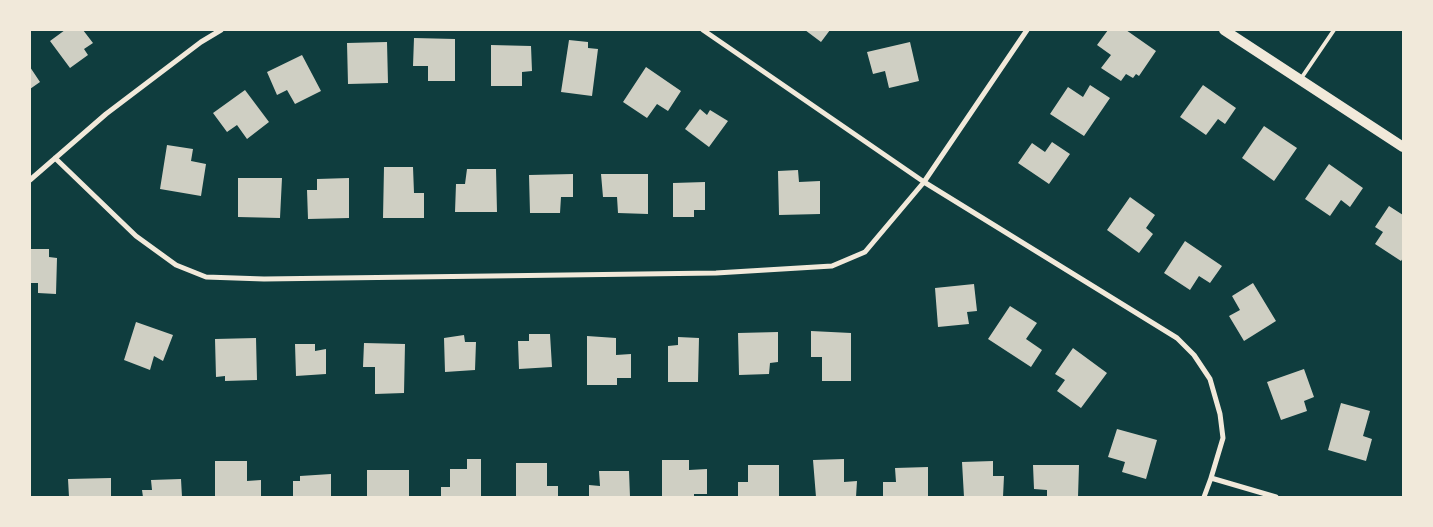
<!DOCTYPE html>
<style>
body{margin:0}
#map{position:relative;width:1433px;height:527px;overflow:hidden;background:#0f3d3e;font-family:"Alegreya Sans",sans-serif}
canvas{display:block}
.frame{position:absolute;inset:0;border:31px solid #f1e9da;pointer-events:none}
</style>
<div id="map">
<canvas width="1433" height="527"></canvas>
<div class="frame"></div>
</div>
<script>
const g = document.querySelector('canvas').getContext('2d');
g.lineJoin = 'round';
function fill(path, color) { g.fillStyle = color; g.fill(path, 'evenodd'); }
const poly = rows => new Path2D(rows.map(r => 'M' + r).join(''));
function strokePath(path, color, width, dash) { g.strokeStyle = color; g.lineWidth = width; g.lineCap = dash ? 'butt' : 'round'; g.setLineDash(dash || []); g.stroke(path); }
const building = poly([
 [65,30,83,30,93,43,84,49,88,55,70,68,50,41],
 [805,30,830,30,821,42],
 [1108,30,1126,30,1156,51,1139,76,1136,74,1133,78,1126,74,1121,81,1101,68,1111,55,1097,45],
 [414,38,455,39,455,81,428,81,428,66,413,66],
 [569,40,588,42,588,48,598,49,592,96,561,92],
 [387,42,388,83,348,84,347,43],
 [910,42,919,81,889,88,885,71,873,74,867,52],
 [491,45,531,46,532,71,522,72,522,86,491,86],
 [302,55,321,91,295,104,287,90,277,95,267,72],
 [30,67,40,82,30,89],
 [646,67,681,91,668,111,657,104,647,118,623,102],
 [1090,85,1110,98,1084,136,1050,114,1068,87,1083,97],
 [1203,85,1236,108,1225,124,1218,119,1206,135,1180,117],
 [245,90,269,122,247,139,237,125,227,132,213,113],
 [700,109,707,115,710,110,728,121,709,147,685,129],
 [1264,126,1297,148,1274,181,1242,158],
 [1052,142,1070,154,1049,184,1018,163,1032,143,1045,152],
 [167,145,193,149,191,161,206,164,201,196,160,189],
 [1329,164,1363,188,1350,207,1341,200,1330,216,1305,199],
 [384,167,413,167,414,193,424,193,424,218,383,218],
 [467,169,496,169,497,212,455,212,456,184,465,184],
 [798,170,799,182,820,181,820,214,779,215,778,171],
 [573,174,573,197,561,197,560,213,530,213,529,175],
 [601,174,648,174,648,214,618,213,617,197,603,197],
 [238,178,282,178,280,218,238,217],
 [349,178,349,218,308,219,307,190,317,190,317,179],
 [705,182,705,210,694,210,694,217,673,217,673,183],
 [1130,197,1155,215,1146,228,1153,234,1139,253,1107,230],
 [1389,206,1403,215,1403,258,1401,261,1375,244,1383,232,1375,227],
 [1185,241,1222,266,1210,283,1199,276,1190,290,1164,273],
 [30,249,49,249,49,257,57,258,56,294,38,293,38,283,30,283],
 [1253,283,1276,321,1244,341,1229,316,1240,310,1232,296],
 [974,284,977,311,967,312,969,324,938,327,935,288],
 [1010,306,1037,323,1026,339,1042,350,1031,367,988,339],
 [136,322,173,335,163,361,154,356,150,370,124,360],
 [811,331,851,333,851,381,822,381,822,357,811,357],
 [778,332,778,362,770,363,769,374,739,375,738,333],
 [529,334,550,334,552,367,519,369,518,341,529,341],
 [464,335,465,342,476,342,475,370,445,372,444,338],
 [587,336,616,338,616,355,631,354,631,378,617,378,617,385,587,385],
 [678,337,699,338,698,382,668,382,668,346,678,345],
 [256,338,257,380,225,381,225,376,216,377,215,339],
 [364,343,405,344,404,393,375,394,375,367,363,367],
 [295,344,315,344,315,351,326,349,326,374,296,376],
 [1073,348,1107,373,1081,408,1057,391,1065,380,1055,374],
 [1304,369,1314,397,1304,401,1307,411,1281,420,1267,382],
 [1341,403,1370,411,1363,436,1372,439,1366,461,1328,450],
 [1117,429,1157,440,1146,479,1122,472,1125,462,1108,457],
 [467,459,481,459,481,497,441,497,441,487,450,487,450,469,467,469],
 [844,459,844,482,857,481,856,497,816,497,813,460],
 [662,460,689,460,689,470,707,469,707,494,694,494,694,497,662,497],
 [215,461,247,461,247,481,261,480,261,497,215,497],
 [993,461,993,476,1004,476,1003,497,964,497,962,462],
 [516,463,547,463,547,486,558,486,558,497,516,497],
 [748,465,779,465,779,497,738,497,738,482,748,482],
 [1033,465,1079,465,1078,497,1047,497,1047,490,1034,489],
 [928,467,928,497,883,497,883,482,896,482,895,468],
 [367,470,409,470,409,497,367,497],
 [599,471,629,471,630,497,589,497,589,485,600,486],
 [331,474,331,497,293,497,293,481,300,481,300,476],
 [111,478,111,497,69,497,68,479],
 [181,479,182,497,143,497,142,490,152,490,151,480]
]);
const service = poly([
 [1300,80,1334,30]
]);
const minor = poly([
 [703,30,924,182,1177,338,1194,355,1210,379,1220,414,1223,438,1211,478,1204,497],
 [55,158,136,236,176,265,206,277,264,279,716,273,832,266,865,252,924,182,1027,30],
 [30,180,106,114,201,42,221,30],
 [1211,478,1276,497]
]);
const secondary = poly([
 [1224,30,1403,147]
]);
fill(building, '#cfcfc3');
strokePath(service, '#f1e9da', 4);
strokePath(minor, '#f1e9da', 5);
strokePath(secondary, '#f1e9da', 10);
</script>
